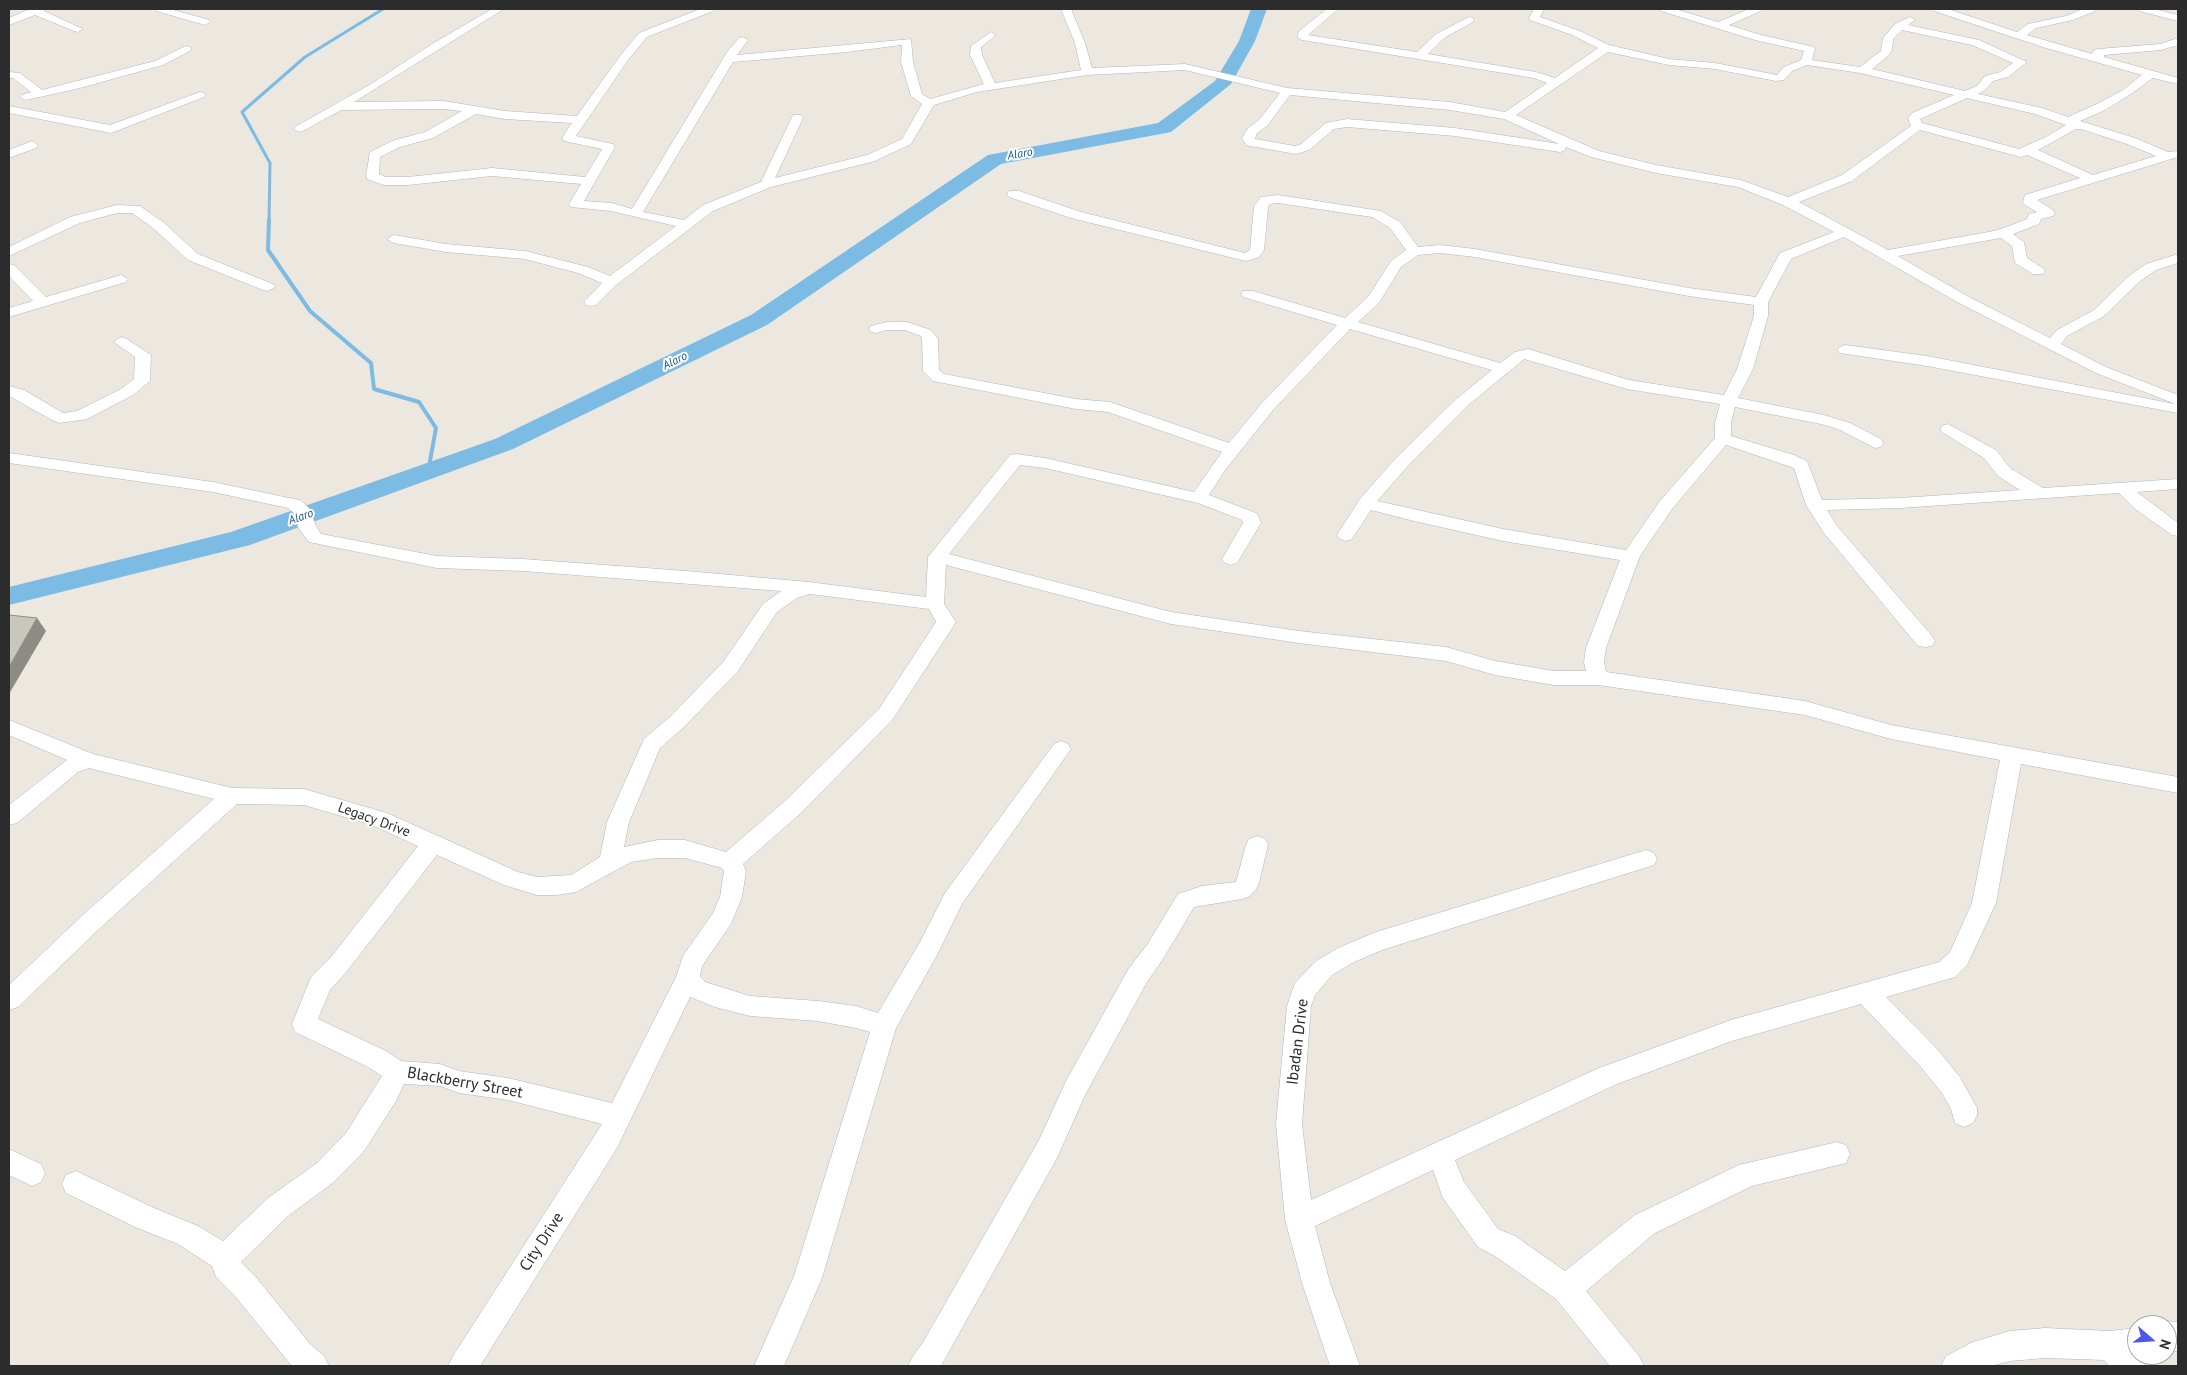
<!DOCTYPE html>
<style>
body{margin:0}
#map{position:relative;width:2187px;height:1375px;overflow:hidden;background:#ece8df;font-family:"PT Sans",sans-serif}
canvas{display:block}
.frame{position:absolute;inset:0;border:10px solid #2c2c2c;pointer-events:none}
.north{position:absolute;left:2127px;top:1315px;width:50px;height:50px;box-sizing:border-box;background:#fff;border:1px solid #ababab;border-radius:50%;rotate:109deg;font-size:14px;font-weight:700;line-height:20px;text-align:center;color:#2c2c2c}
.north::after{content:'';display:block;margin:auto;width:18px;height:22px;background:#4e57ea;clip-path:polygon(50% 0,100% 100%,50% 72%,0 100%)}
</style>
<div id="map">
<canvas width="2187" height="1375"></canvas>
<div class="frame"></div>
<div class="north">N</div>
</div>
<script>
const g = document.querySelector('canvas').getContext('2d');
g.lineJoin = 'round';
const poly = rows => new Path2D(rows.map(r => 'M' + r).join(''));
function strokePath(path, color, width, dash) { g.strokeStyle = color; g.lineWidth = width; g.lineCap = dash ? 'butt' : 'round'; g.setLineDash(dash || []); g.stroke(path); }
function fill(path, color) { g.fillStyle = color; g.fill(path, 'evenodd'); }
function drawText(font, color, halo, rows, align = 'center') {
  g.font = font + ' "PT Sans",sans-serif'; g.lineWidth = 4; g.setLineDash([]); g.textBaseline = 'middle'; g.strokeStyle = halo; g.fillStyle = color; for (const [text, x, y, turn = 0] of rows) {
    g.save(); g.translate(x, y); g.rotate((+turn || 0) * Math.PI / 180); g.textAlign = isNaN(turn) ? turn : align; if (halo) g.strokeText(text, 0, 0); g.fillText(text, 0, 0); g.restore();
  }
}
const streamFar1 = poly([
 [269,222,270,163,242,112,305,57,383,9]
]);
const stream = poly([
 [269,220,268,250,310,311,371,363,374,389,419,402,436,428,428,472]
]);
const river = poly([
 [1251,9,1267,9,1255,41,1231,84,1171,132,1001,164,767,325,513,449,250,545,9,605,9,587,231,532,495,439,751,315,988,155,1158,123,1215,81,1239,41,1251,9]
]);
const minor = poly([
 [30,9,45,9,44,11,83,29,78,32,74,31,35,15,9,25,9,18,30,9],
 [155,9,170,9,209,20,210,22,205,25,156,11,155,9],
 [492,9,504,9,354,102,444,101,505,111,577,116,620,56,639,33,700,9,714,9,713,11,647,37,628,60,576,136,613,144,615,147,584,201,612,203,632,209,727,52,739,38,743,37,748,40,737,55,911,39,913,62,922,94,930,99,984,84,970,55,971,46,991,32,996,35,981,47,982,55,995,83,1081,70,1075,43,1061,9,1071,9,1085,43,1092,68,1185,64,1287,88,1450,102,1505,112,1547,83,1534,78,1302,40,1297,37,1299,31,1327,9,1338,9,1308,35,1417,52,1436,34,1469,17,1473,18,1474,20,1473,22,1444,38,1428,54,1536,72,1555,78,1598,48,1572,35,1530,20,1529,18,1534,9,1544,9,1540,17,1580,31,1609,45,1669,59,1715,63,1777,75,1784,67,1801,60,1804,51,1755,40,1661,11,1660,9,1675,9,1718,22,1749,9,1762,9,1761,11,1729,25,1761,35,1814,47,1815,49,1812,60,1860,67,1881,51,1883,38,1895,24,1910,17,1915,20,1908,25,1979,40,2027,62,2008,77,1993,81,1985,90,1978,94,2042,108,2068,117,2097,104,2123,90,2142,75,2046,48,1934,11,1933,9,1948,9,2017,32,2028,24,2066,16,2083,9,2096,9,2095,11,2073,20,2036,28,2027,35,2092,54,2094,50,2098,49,2160,44,2178,38,2178,45,2161,50,2104,55,2104,57,2178,78,2178,84,2153,78,2131,94,2105,110,2080,121,2135,138,2168,152,2178,151,2178,157,2037,200,2053,210,2055,213,2053,216,2041,219,2039,224,2013,234,2024,242,2027,258,2043,268,2045,271,2043,274,2033,274,2015,263,2012,246,2001,238,1898,256,1967,296,2050,338,2057,330,2094,310,2129,276,2146,264,2178,254,2178,263,2156,270,2139,282,2104,316,2067,336,2061,344,2106,367,2178,395,2178,405,2096,373,1957,302,1844,237,1791,259,1768,302,1768,316,1753,369,1738,398,1824,415,1850,423,1881,439,1883,443,1881,447,1875,448,1838,429,1821,424,1735,407,1731,423,1731,436,1794,455,1807,461,1822,500,1900,498,2020,490,1998,476,1984,458,1942,432,1940,429,1942,426,1948,424,1996,450,2010,468,2043,488,2178,479,2178,489,2137,492,2178,523,2178,536,2172,535,2135,509,2119,493,1900,508,1827,510,1837,526,1932,636,1935,641,1932,646,1925,647,1918,646,1824,533,1806,505,1794,468,1726,445,1672,509,1640,556,1606,648,1604,662,1606,672,1805,701,1891,725,2178,777,2178,793,2021,764,1996,903,1967,965,1955,977,1886,997,1938,1050,1960,1077,1977,1108,1977,1115,1973,1123,1964,1127,1955,1123,1951,1109,1942,1093,1920,1066,1861,1004,1732,1041,1617,1084,1455,1160,1464,1182,1498,1229,1515,1236,1565,1271,1635,1215,1739,1165,1837,1142,1846,1145,1850,1154,1846,1163,1752,1186,1655,1233,1586,1291,1639,1356,1644,1366,1610,1366,1556,1299,1495,1256,1478,1247,1443,1198,1433,1170,1315,1226,1330,1283,1360,1366,1330,1366,1302,1283,1285,1219,1276,1124,1287,1006,1295,983,1316,961,1338,948,1376,932,1646,850,1654,853,1657,859,1654,865,1382,950,1354,962,1332,975,1315,995,1311,1006,1302,1124,1311,1200,1599,1068,1731,1020,1939,962,1950,952,1972,903,2000,760,1891,739,1805,715,1598,685,1554,685,1495,675,1446,661,1299,643,1171,624,946,565,944,604,956,622,893,719,801,813,743,864,746,871,742,897,731,924,702,966,700,976,705,982,750,996,818,1001,856,1006,878,1013,920,942,945,893,1054,744,1061,741,1068,744,1071,749,962,904,937,955,896,1028,822,1278,784,1366,754,1366,794,1276,870,1032,856,1028,818,1021,750,1016,715,1007,690,997,617,1148,480,1366,448,1366,453,1356,602,1124,508,1100,459,1093,440,1086,404,1084,396,1101,364,1151,335,1181,288,1216,241,1262,255,1276,310,1344,324,1356,329,1366,292,1366,235,1296,216,1277,212,1266,178,1244,135,1227,66,1193,62,1184,66,1175,76,1171,154,1208,198,1226,223,1241,268,1198,317,1163,346,1133,382,1076,368,1067,295,1032,292,1024,311,977,331,957,418,846,372,825,304,805,237,804,100,928,18,1007,9,1010,9,985,84,914,214,799,89,768,78,772,17,823,9,825,9,805,67,760,9,735,9,720,93,754,232,788,304,789,387,813,518,872,537,877,571,875,600,857,607,822,644,739,671,716,724,661,763,604,781,591,523,571,437,568,309,542,298,527,295,514,288,508,213,492,9,463,9,453,213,482,294,499,300,500,309,508,316,526,321,534,437,556,523,559,686,571,809,582,926,597,928,557,1010,455,1016,454,1045,458,1194,492,1222,452,1108,412,1076,409,933,381,923,371,922,339,921,336,905,330,887,330,876,333,871,332,869,329,871,326,887,322,907,322,931,330,938,339,939,370,944,374,1076,399,1110,402,1229,443,1261,404,1337,325,1243,297,1241,294,1243,291,1253,291,1345,318,1368,297,1391,261,1406,250,1390,228,1372,217,1278,203,1270,204,1268,207,1264,250,1259,257,1246,261,1071,218,1009,197,1007,194,1009,191,1019,191,1081,212,1245,253,1250,250,1254,206,1261,197,1278,195,1381,211,1400,222,1418,247,1440,245,1475,249,1689,288,1756,297,1780,253,1834,232,1783,205,1738,187,1656,173,1591,157,1566,147,1564,151,1560,152,1455,136,1347,127,1334,129,1309,150,1296,154,1250,146,1246,145,1242,138,1248,128,1259,120,1280,93,1185,70,1087,75,977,92,934,105,911,144,875,161,771,187,713,211,616,285,596,305,591,306,586,305,584,302,602,283,578,273,525,259,446,252,394,243,387,239,394,235,446,244,525,251,588,267,610,276,676,226,611,211,571,207,569,204,581,184,492,176,408,185,384,185,367,179,366,176,370,152,392,141,425,132,462,111,444,109,341,110,303,131,299,132,293,128,371,84,432,44,492,9],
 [1902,30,1972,45,2013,63,2000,72,1985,76,1977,86,1965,91,1872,69,1889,55,1892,50,1893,39,1902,30],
 [902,45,901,62,911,96,922,104,902,139,867,155,775,178,803,118,801,115,793,115,761,182,703,205,684,220,643,212,733,62,847,52,902,45],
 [1608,52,1669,65,1715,69,1776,81,1784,80,1792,71,1807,65,1860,73,1954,95,1912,113,1908,118,1911,126,1842,175,1788,197,1741,180,1656,165,1599,151,1516,115,1608,52],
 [1290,95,1450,110,1504,119,1559,144,1455,128,1347,119,1326,123,1301,144,1295,146,1255,139,1257,133,1267,126,1290,95],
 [1967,98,2035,114,2066,125,2046,137,2019,149,1922,123,1920,119,1967,98],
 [476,114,505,119,572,123,562,138,564,141,602,149,585,177,492,168,408,177,386,177,379,174,380,157,400,147,433,138,476,114],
 [2076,129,2081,129,2127,144,2156,156,2093,175,2038,150,2076,129],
 [1920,130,2021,157,2027,155,2080,178,2025,195,2023,202,2025,205,2037,212,2029,214,2027,219,2012,225,1994,231,1888,250,1799,202,1852,181,1920,130],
 [1440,253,1475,257,1689,296,1754,305,1754,316,1737,369,1724,395,1629,380,1528,349,1515,352,1500,363,1358,322,1379,303,1401,267,1418,255,1440,253],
 [1350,329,1492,370,1454,401,1395,459,1360,499,1337,535,1340,539,1346,541,1352,539,1371,510,1414,521,1503,541,1620,560,1586,648,1584,662,1586,671,1554,671,1495,661,1446,647,1299,631,1171,612,949,554,1020,465,1045,468,1198,503,1242,520,1243,523,1222,559,1225,563,1231,565,1237,563,1261,523,1259,517,1256,513,1209,495,1225,470,1273,410,1350,329],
 [1524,359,1627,389,1720,404,1715,423,1715,438,1660,501,1626,550,1503,529,1377,501,1407,467,1466,407,1524,359],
 [810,594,929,609,936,622,879,709,785,801,726,852,685,840,658,840,624,847,629,822,660,748,685,726,738,671,777,612,797,598,810,594],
 [437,855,504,885,537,895,557,895,576,892,631,862,658,858,685,858,722,868,724,871,720,897,713,913,683,956,676,977,612,1103,508,1078,459,1071,440,1064,401,1061,386,1051,318,1019,330,990,347,971,437,855],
 [2138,9,2154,9,2178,15,2178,21,2139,11,2138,9],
 [186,46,190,47,191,49,190,51,163,65,80,88,26,100,20,97,22,95,31,92,13,78,9,78,9,72,20,73,42,90,155,61,186,46],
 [200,92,204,93,206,95,204,97,111,133,9,113,9,106,110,125,200,92],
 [32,141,38,145,36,148,9,158,9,150,32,141],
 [117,205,140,206,163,222,198,254,273,284,275,287,268,291,263,290,188,260,153,228,132,213,117,213,80,223,9,256,9,247,70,217,117,205],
 [9,264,14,265,46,297,121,275,128,279,126,282,9,317,9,308,33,301,9,276,9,264],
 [122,337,127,339,151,355,150,381,133,395,87,419,60,423,54,421,9,396,9,386,24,390,63,413,77,411,121,389,134,379,135,357,114,342,117,339,122,337],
 [1845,345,1927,356,2175,404,2178,405,2178,413,1927,366,1840,353,1837,350,1840,347,1845,345],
 [1257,836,1265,839,1268,845,1259,883,1256,889,1250,896,1242,899,1194,907,1163,959,1147,982,1086,1093,1057,1158,942,1364,941,1366,908,1366,913,1356,922,1344,1039,1140,1067,1079,1129,968,1147,945,1178,894,1202,886,1236,882,1246,845,1249,839,1257,836],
 [9,1149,41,1164,45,1173,41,1182,32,1186,9,1175,9,1149],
 [2167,1321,2178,1322,2178,1351,2167,1351,2167,1325,2158,1325,2167,1321],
 [2045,1328,2110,1331,2137,1328,2137,1355,2143,1355,2141,1356,2145,1366,2109,1366,2104,1360,2045,1358,2010,1361,1991,1366,1941,1366,1946,1356,1973,1342,2010,1331,2045,1328]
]);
const shadedWall = poly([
 [37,618,46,631,9,694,9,667]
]);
const building = poly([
 [9,615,37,618,9,667,9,615]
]);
const farWaternames = [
 ["Alaro",1020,154,-10],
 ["Alaro",675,361,-26],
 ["Alaro",301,517,-20]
];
const streetNames = [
 ["Legacy Drive",374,820,20]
];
const nearStreetnames = [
 ["Ibadan Drive",1298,1042,-83],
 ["Blackberry Street",465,1083,10],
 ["City Drive",542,1242,-57]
];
strokePath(streamFar1, '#7cbbe4', 3);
strokePath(stream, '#7cbbe4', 4);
fill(river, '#7cbbe4');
strokePath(minor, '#b2b3be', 1);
fill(minor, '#fff');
fill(shadedWall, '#8c8b84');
fill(building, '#c8c6bd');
strokePath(building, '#8c8b84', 1);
drawText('italic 12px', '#1a5891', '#fff', farWaternames);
drawText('14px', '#2c2c2c', '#fff', streetNames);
drawText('16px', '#2c2c2c', '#fff', nearStreetnames);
</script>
